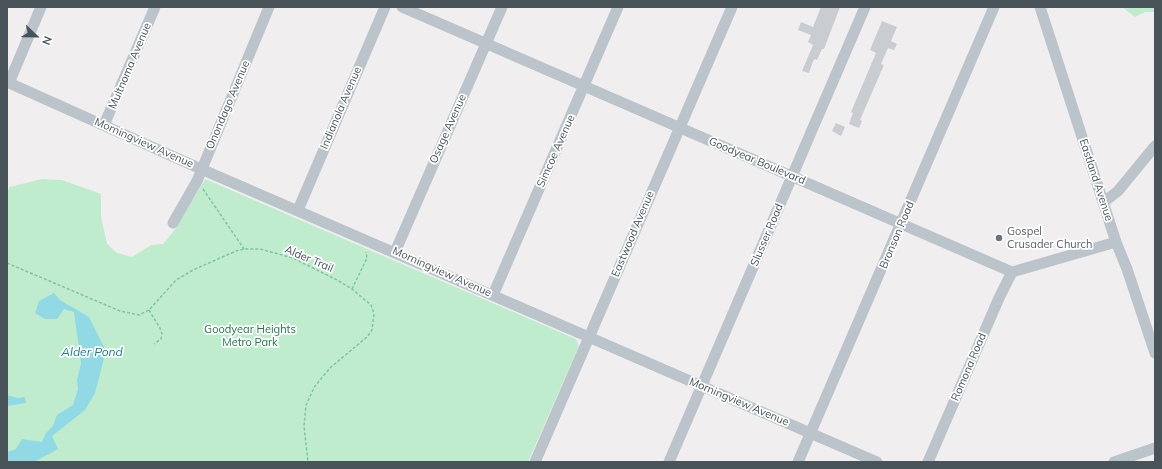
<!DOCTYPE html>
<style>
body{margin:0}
#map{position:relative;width:1162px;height:469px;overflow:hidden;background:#f1eeef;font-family:Mulish,sans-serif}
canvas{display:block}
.frame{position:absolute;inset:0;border:8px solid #48535a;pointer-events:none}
.north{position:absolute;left:16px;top:16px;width:40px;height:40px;-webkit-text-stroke:3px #fff;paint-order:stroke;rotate:112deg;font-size:11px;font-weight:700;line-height:16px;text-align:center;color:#48535a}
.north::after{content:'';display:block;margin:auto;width:14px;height:18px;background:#48535a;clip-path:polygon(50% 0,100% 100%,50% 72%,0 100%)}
</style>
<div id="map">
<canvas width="1162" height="469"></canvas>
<div class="frame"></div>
<div class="north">N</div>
</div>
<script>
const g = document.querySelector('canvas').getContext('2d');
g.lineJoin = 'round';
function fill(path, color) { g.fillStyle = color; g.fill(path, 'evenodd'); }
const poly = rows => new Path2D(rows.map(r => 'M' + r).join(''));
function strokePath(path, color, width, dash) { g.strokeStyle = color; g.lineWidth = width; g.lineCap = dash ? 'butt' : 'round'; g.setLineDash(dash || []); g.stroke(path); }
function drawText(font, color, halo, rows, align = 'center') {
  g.font = font + ' Mulish,sans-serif'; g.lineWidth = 3.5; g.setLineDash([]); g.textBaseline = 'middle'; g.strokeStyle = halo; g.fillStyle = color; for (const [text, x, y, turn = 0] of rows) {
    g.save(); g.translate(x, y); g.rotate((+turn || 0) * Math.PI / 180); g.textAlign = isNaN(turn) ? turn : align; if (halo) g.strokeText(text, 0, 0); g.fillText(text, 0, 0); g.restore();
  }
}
const green = poly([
 [1122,7,1155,7,1155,12,1145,12,1135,17],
 [42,179,62,180,101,194,101,216,107,244,117,253,132,257,151,245,163,244,176,228,205,179,576,339,579,346,528,462,7,462,7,192,10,187]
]);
const water = poly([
 [54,293,60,300,89,317,106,351,95,393,85,410,52,436,58,449,34,462,7,462,7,452,16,449,22,439,42,442,46,433,53,426,57,415,73,405,78,389,77,380,81,363,74,312,64,309,57,319,45,319,35,313,39,301],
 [7,395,18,398,25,397,26,403,7,406]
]);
const building = poly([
 [821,7,840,7,824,49,822,49,817,60,815,59,813,61,809,73,802,71,813,45,808,42,811,35,798,30,801,22,813,27],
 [882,21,897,27,891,41,897,44,894,50,888,48,881,64,884,65,860,120,862,121,859,128,849,124,853,113,851,112,876,53,870,50],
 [836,123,845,127,841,136,832,131]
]);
const path = poly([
 [203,189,244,249],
 [7,263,120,311,139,315,149,310,176,280,193,270,236,251,244,249,260,249,293,258,337,280,352,289,371,305,374,314,372,330,367,337,330,368,315,386,306,405,304,426,308,462],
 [352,289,367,258,366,252],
 [149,310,160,328,162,334,161,339,154,344]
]);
const minor = poly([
 [402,7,1012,272,1116,242],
 [1040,7,1116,242,1127,269,1155,353],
 [7,82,201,169,877,462],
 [9,83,41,7],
 [104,125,155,7],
 [1104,202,1118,191,1155,146],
 [298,210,385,7],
 [173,223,197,181,269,7],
 [395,252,502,7],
 [493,295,618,7],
 [535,462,732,7],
 [669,462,865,7],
 [798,462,994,7],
 [928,462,999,298,1012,272],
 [1114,462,1155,448]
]);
const markers = [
 [999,238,4,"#6b7280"]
];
const streetNames = [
 ["Multnoma Avenue",130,66,-67],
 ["Onondago Avenue",228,105,-67],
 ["Indianola Avenue",341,108,-67],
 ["Osage Avenue",448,129,-66],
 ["Morningview Avenue",144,143,24],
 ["Simcoe Avenue",556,151,-66],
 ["Goodyear Boulevard",757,161,23],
 ["Eastland Avenue",1096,180,72],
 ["Eastwood Avenue",633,234,-67],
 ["Slusser Road",767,235,-67],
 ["Bronson Road",897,235,-67],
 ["Alder Trail",309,259,23],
 ["Morningview Avenue",442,272,24],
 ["Romona Road",969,367,-67],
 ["Morningview Avenue",739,402,23]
];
const worshipNames = [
 ["Gospel",1007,232],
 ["Crusader Church",1007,245]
];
const parkNames = [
 ["Goodyear Heights",250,330],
 ["Metro Park",250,343]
];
const waterNames = [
 ["Alder Pond",92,352]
];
fill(green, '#c0ecce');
fill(water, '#90d9e5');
fill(building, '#c9ccd1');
strokePath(path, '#7ac79c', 1.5, [3, 2]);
strokePath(minor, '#bbc4ca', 11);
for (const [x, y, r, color] of markers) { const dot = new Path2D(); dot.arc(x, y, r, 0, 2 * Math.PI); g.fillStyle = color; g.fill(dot); strokePath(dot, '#fff', 1.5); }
drawText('11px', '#48535a', '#fff', streetNames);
drawText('11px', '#5b616d', '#fff', worshipNames, 'left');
drawText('11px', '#1d7744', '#fff', parkNames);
drawText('italic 12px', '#168091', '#fff', waterNames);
</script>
